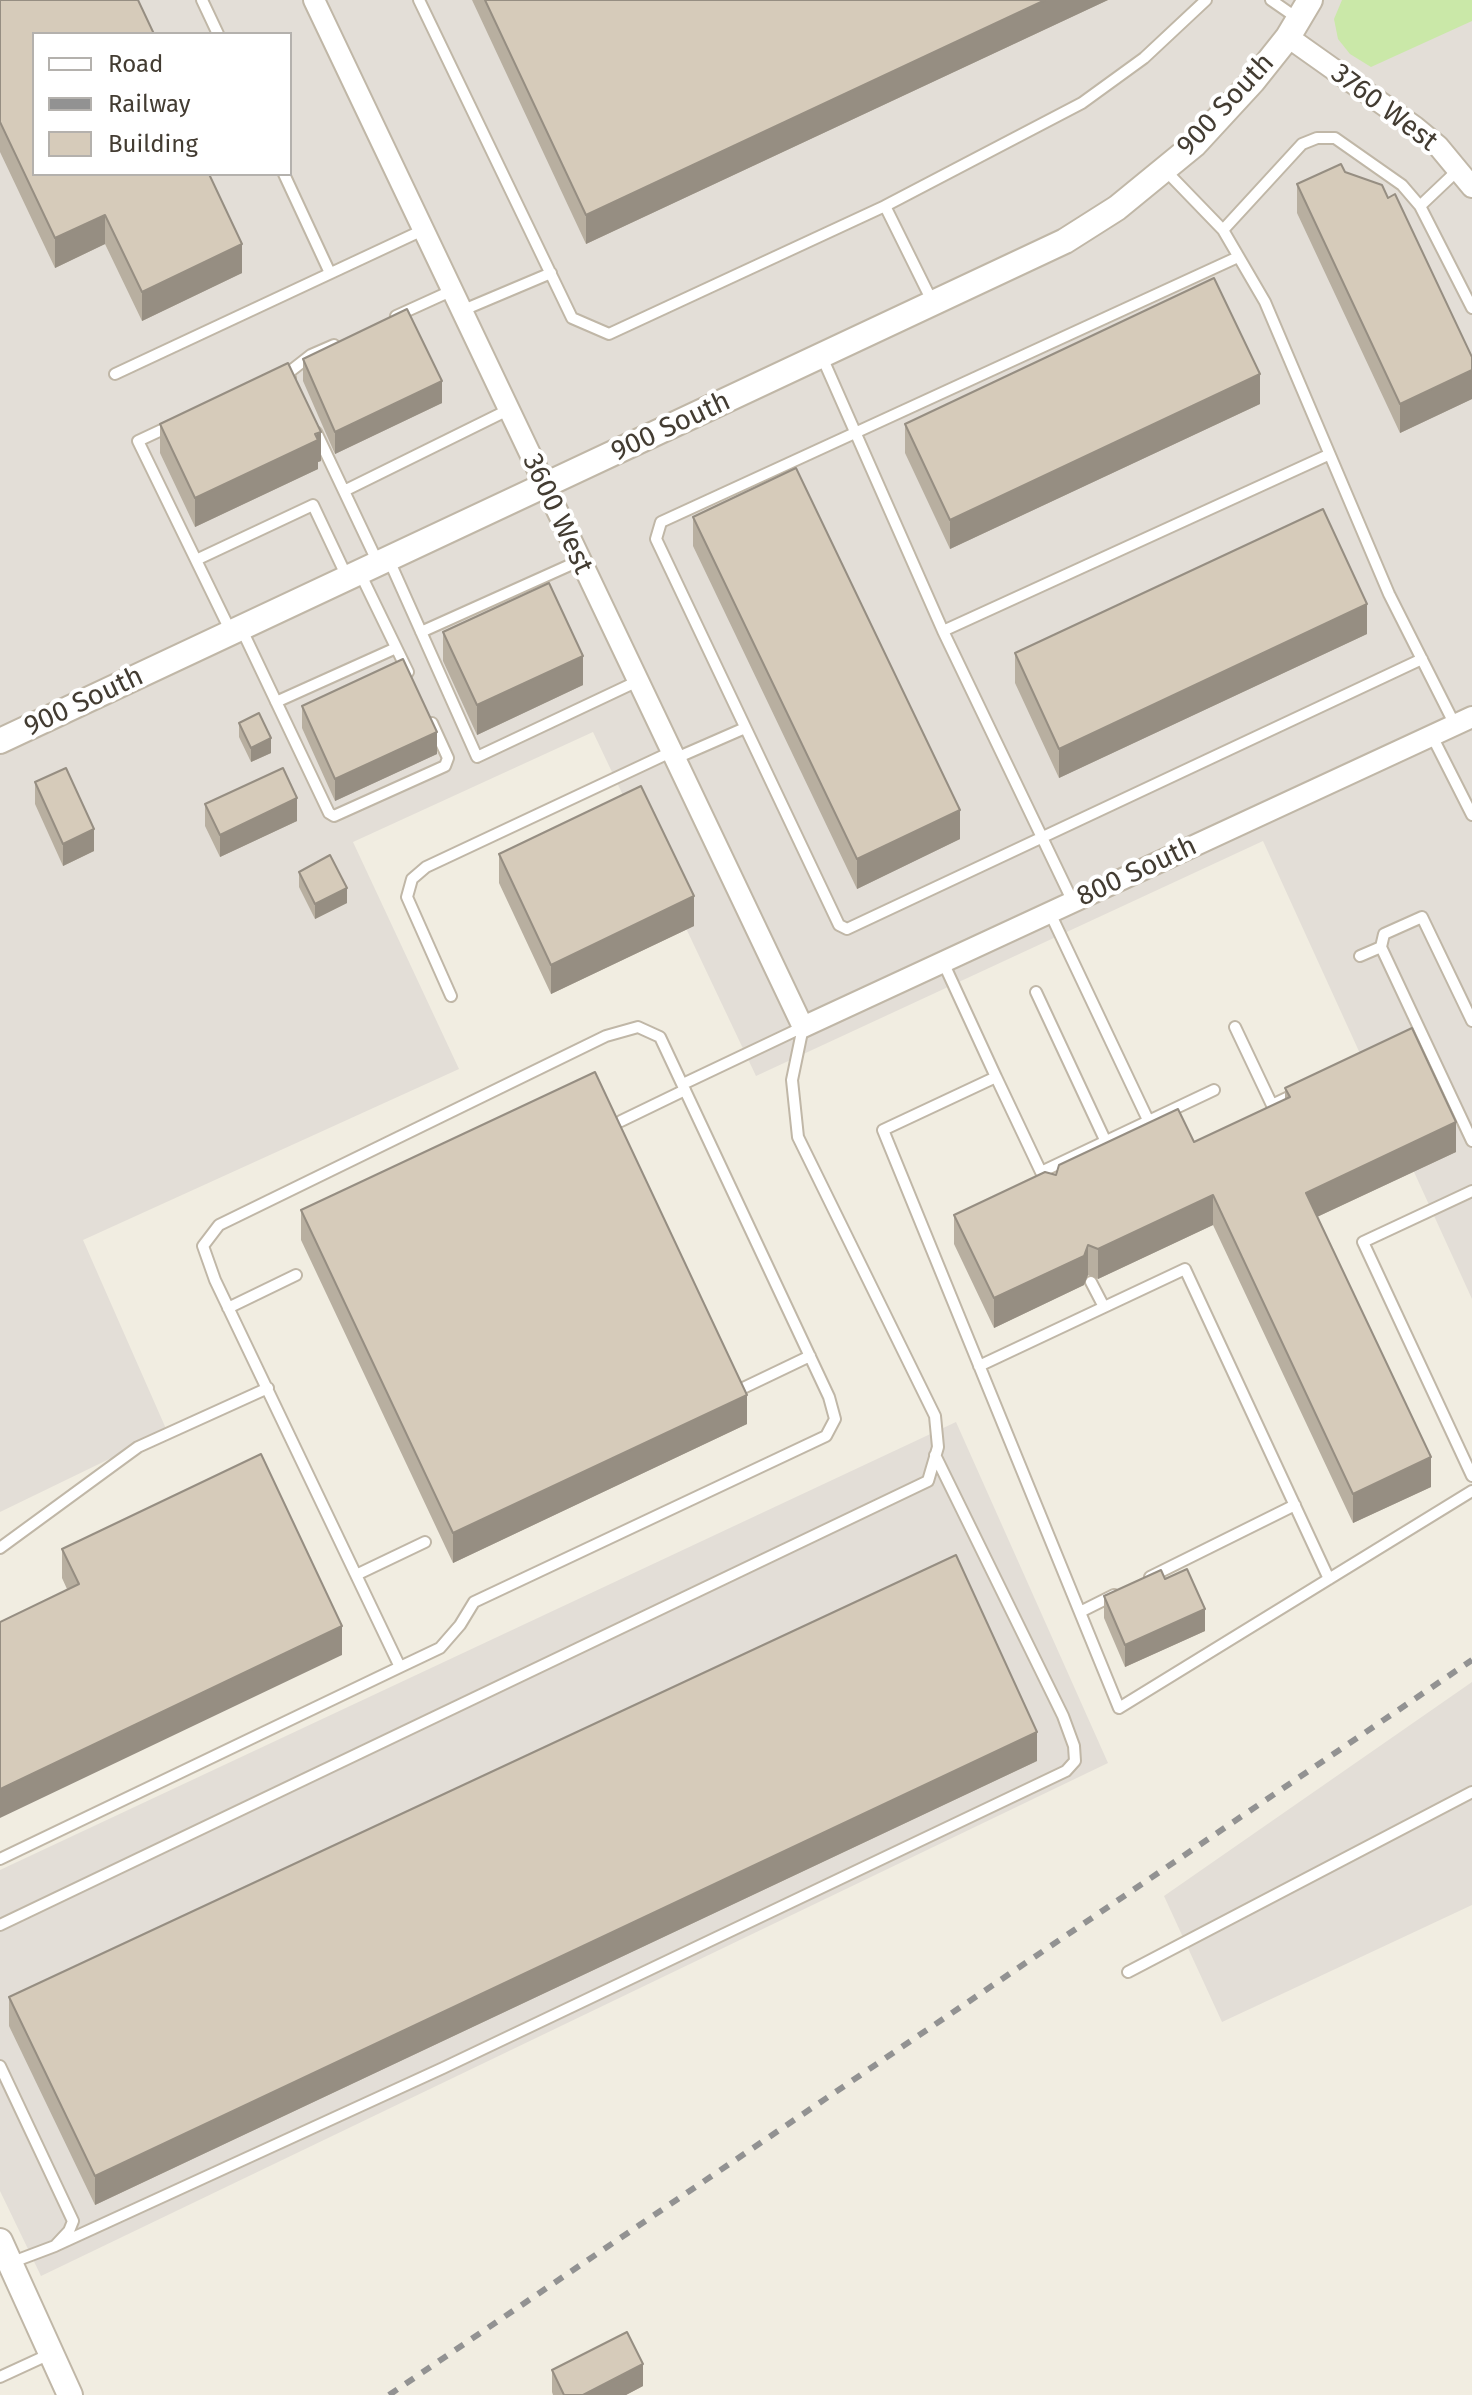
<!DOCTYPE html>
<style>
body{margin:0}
#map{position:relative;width:1472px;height:2395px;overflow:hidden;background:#f1ede1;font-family:"Fira Sans",sans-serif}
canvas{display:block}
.legend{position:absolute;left:32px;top:32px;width:260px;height:144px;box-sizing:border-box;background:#fff;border:2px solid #b4b1ad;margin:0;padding:10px 14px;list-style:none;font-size:24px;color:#433c32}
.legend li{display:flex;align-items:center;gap:16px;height:40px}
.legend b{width:40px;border:2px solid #b4b1ad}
</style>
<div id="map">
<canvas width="1472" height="2395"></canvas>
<ul class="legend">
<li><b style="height:10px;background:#fff"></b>Road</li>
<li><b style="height:10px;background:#929292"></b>Railway</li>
<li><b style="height:22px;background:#d6cbba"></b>Building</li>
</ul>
</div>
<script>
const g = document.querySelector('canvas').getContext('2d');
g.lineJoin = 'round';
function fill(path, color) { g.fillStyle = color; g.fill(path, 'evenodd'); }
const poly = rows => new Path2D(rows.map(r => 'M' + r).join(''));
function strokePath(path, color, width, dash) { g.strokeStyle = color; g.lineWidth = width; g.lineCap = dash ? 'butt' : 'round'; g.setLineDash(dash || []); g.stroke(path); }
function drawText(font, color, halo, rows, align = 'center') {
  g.font = font + ' "Fira Sans",sans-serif'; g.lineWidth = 8; g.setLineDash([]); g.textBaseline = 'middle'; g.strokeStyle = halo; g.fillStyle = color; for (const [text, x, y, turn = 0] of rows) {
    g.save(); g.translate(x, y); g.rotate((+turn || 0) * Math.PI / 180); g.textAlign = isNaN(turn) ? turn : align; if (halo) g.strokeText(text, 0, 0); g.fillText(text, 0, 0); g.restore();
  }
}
const industrial = poly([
 [0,0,1472,0,1472,1299,1263,841,756,1076,593,732,353,842,459,1069,83,1240,167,1431,0,1512],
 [34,34,290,34,290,174,34,174],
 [956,1422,1108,1763,41,2276,0,2191,0,1870],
 [1472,1682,1472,1905,1222,2022,1164,1896]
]);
const green = poly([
 [1342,0,1472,0,1472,21,1371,67,1350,54,1338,39,1334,19]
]);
const service = poly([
 [202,0,218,34],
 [419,0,572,318,609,334,885,206],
 [1271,0,1297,18],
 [1459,169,1420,206,1472,308],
 [1165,170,1223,230],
 [284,174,330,273],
 [1420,206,1402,185,1335,138,1317,138,1302,144,1223,230,1265,302,1389,594,1455,725],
 [1238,257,661,522,656,539,839,925,847,929,1422,659],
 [933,303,885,206,1082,103,1144,58,1206,0],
 [461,311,551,273],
 [396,316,451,291],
 [822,357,943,631,1073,902],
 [115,374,423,230],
 [290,378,288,373,311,355,334,345],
 [170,426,138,441,231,632],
 [316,432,378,563],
 [344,491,508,410],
 [196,560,313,505,347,577],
 [389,560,477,757,638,681],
 [360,573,408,672],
 [242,630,329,813,334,816,445,766,448,758,432,723],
 [943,631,1328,455],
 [421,632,579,561],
 [276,702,396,648],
 [1432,736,1472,815],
 [674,759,745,728],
 [1050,913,1149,1122],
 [1360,956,1381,947],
 [943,962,996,1077,883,1130,1119,1708,1472,1491],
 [1036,992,1106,1142],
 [451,996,407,897,412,879,426,867,671,752],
 [1472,1021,1422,917,1384,934,1381,947,1472,1141],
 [1235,1027,1272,1105,1297,1093],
 [996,1077,1041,1172,1214,1090],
 [683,1084,803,1027],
 [621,1121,685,1090],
 [1472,1191,1363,1242,1472,1476],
 [1091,1282,1104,1307],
 [228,1308,296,1275],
 [979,1366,1185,1269,1329,1579],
 [739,1390,810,1356],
 [0,1548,138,1447,268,1388],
 [356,1575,425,1542],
 [1150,1577,1295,1505],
 [1080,1612,1114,1595],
 [0,1859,400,1667,440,1648,460,1625,474,1602,826,1436,835,1419,829,1397,660,1037,638,1027,606,1036,219,1225,203,1246,215,1280,400,1667],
 [0,1925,928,1481,938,1447,935,1416,798,1137,792,1080,803,1027],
 [1128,1972,1472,1792],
 [0,2066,73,2221,69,2231,55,2246,10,2263],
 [55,2246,443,2068,1066,1771,1075,1761,1074,1746,1063,1716,935,1455],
 [0,2377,52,2353]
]);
const minor = poly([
 [314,0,803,1027,1472,717],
 [1288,37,1415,127,1438,146,1472,187]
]);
const tertiary = poly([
 [0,741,1065,241,1117,208,1194,145,1253,81,1288,37,1310,0],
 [0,2241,70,2395]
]);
const rail = poly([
 [389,2395,1472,1660]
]);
const wall = poly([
 [0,0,242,273,142,321,105,244,55,268,0,152],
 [472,0,1108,0,586,244],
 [1345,172,1388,198,1472,357,1472,399,1400,433,1297,213,1297,184],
 [303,359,442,403,335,454,303,381],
 [1260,404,950,549,905,453,905,424],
 [160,424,321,461,318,462,318,469,195,527,160,453],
 [693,517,960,839,857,889,693,546],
 [443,632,583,685,477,735,443,661],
 [1367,634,1059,778,1015,683,1015,653],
 [302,706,437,754,335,801,302,728],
 [239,723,271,753,251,762,239,737],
 [35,782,94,851,63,866,35,804],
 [205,804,297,821,220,857,205,826],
 [499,854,694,926,551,994,499,883],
 [299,872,347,903,315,919,299,887],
 [1285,1088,1456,1152,1317,1217,1431,1487,1353,1523,1213,1225,1098,1279,1088,1275,1084,1285,994,1328,954,1244,954,1215,1056,1175,1194,1142,1285,1099],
 [301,1210,747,1424,453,1563,301,1240],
 [62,1549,342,1655,67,1589,62,1578],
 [1165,1579,1205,1631,1125,1667,1104,1618,1104,1596],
 [1037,1761,95,2205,9,2026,9,1997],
 [552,2370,643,2386,626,2395,553,2395,552,2392]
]);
const shadedWall = poly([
 [1045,0,1108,0,586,244,586,215],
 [105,215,105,244,55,268,55,238],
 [242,244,242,273,142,321,142,292],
 [1472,370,1472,399,1400,433,1400,404],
 [1260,374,1260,404,950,549,950,520],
 [442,381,442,403,335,454,335,432],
 [321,432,321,461,318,462,318,469,195,527,195,498],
 [1367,604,1367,634,1059,778,1059,749],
 [583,656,583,685,477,735,477,705],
 [437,732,437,754,335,801,335,779],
 [271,738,271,753,251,762,251,748],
 [297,798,297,821,220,857,220,835],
 [960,810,960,839,857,889,857,859],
 [94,829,94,851,63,866,63,844],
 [347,888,347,903,315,919,315,904],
 [694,896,694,926,551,994,551,965],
 [1456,1122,1456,1152,1306,1222,1306,1193],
 [1213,1195,1213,1225,1098,1279,1098,1249],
 [1088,1245,1088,1275,1084,1285,994,1328,994,1298],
 [747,1395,747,1424,453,1563,453,1533],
 [1431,1457,1431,1487,1353,1523,1353,1494],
 [1205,1609,1205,1631,1125,1667,1125,1645],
 [342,1626,342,1655,0,1818,0,1789],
 [1037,1732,1037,1761,95,2205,95,2176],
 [643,2364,643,2386,626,2395,583,2395]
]);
const building = poly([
 [0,0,138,0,154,34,34,34,34,174,209,174,242,244,142,292,105,215,55,238,0,122,0,0],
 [485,0,1045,0,586,215,485,0],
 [1341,164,1345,172,1382,185,1388,198,1395,194,1472,357,1472,370,1400,404,1297,184,1341,164],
 [1214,278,1260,374,950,520,905,424,1214,278],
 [407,309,442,381,335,432,303,359,407,309],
 [288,363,321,432,315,434,318,440,195,498,160,424,288,363],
 [796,468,960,810,857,859,693,517,796,468],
 [1323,509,1367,604,1059,749,1015,653,1323,509],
 [549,583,583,656,477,705,443,632,549,583],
 [403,659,437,732,335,779,302,706,403,659],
 [259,713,271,738,251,748,239,723,259,713],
 [66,768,94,829,63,844,35,782,66,768],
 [283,768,297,798,220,835,205,804,283,768],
 [641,786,694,896,551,965,499,854,641,786],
 [330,855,347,888,315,904,299,872,330,855],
 [1412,1028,1456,1122,1306,1193,1431,1457,1353,1494,1213,1195,1098,1249,1088,1245,1084,1256,994,1298,954,1215,1045,1172,1056,1175,1059,1165,1178,1109,1194,1142,1290,1097,1285,1088,1412,1028],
 [595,1072,747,1395,453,1533,301,1210,595,1072],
 [261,1454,342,1626,0,1789,0,1622,79,1584,62,1549,261,1454],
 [956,1555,1037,1732,95,2176,9,1997,956,1555],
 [1187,1569,1205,1609,1125,1645,1104,1596,1161,1570,1165,1579,1187,1569],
 [627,2332,643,2364,583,2395,564,2395,552,2370,627,2332]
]);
const streetNames = [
 ["900 South",1226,105,-47],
 ["3760 West",1384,108,37],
 ["900 South",671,427,-25],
 ["3600 West",557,514,65],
 ["900 South",84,702,-25],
 ["800 South",1137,872,-25]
];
fill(industrial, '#e3ded7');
fill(green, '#cae8a8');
strokePath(service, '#c0b7a7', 14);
strokePath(minor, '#c0b7a7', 24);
strokePath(tertiary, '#c0b7a7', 28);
strokePath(service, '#fff', 10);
strokePath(minor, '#fff', 20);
strokePath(tertiary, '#fff', 24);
strokePath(rail, '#929292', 6, [10, 10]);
fill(wall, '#b8afa0');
fill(shadedWall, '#968e82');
fill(building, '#d6cbba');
strokePath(building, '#968e82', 2);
drawText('28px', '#433c32', '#fff', streetNames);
</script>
